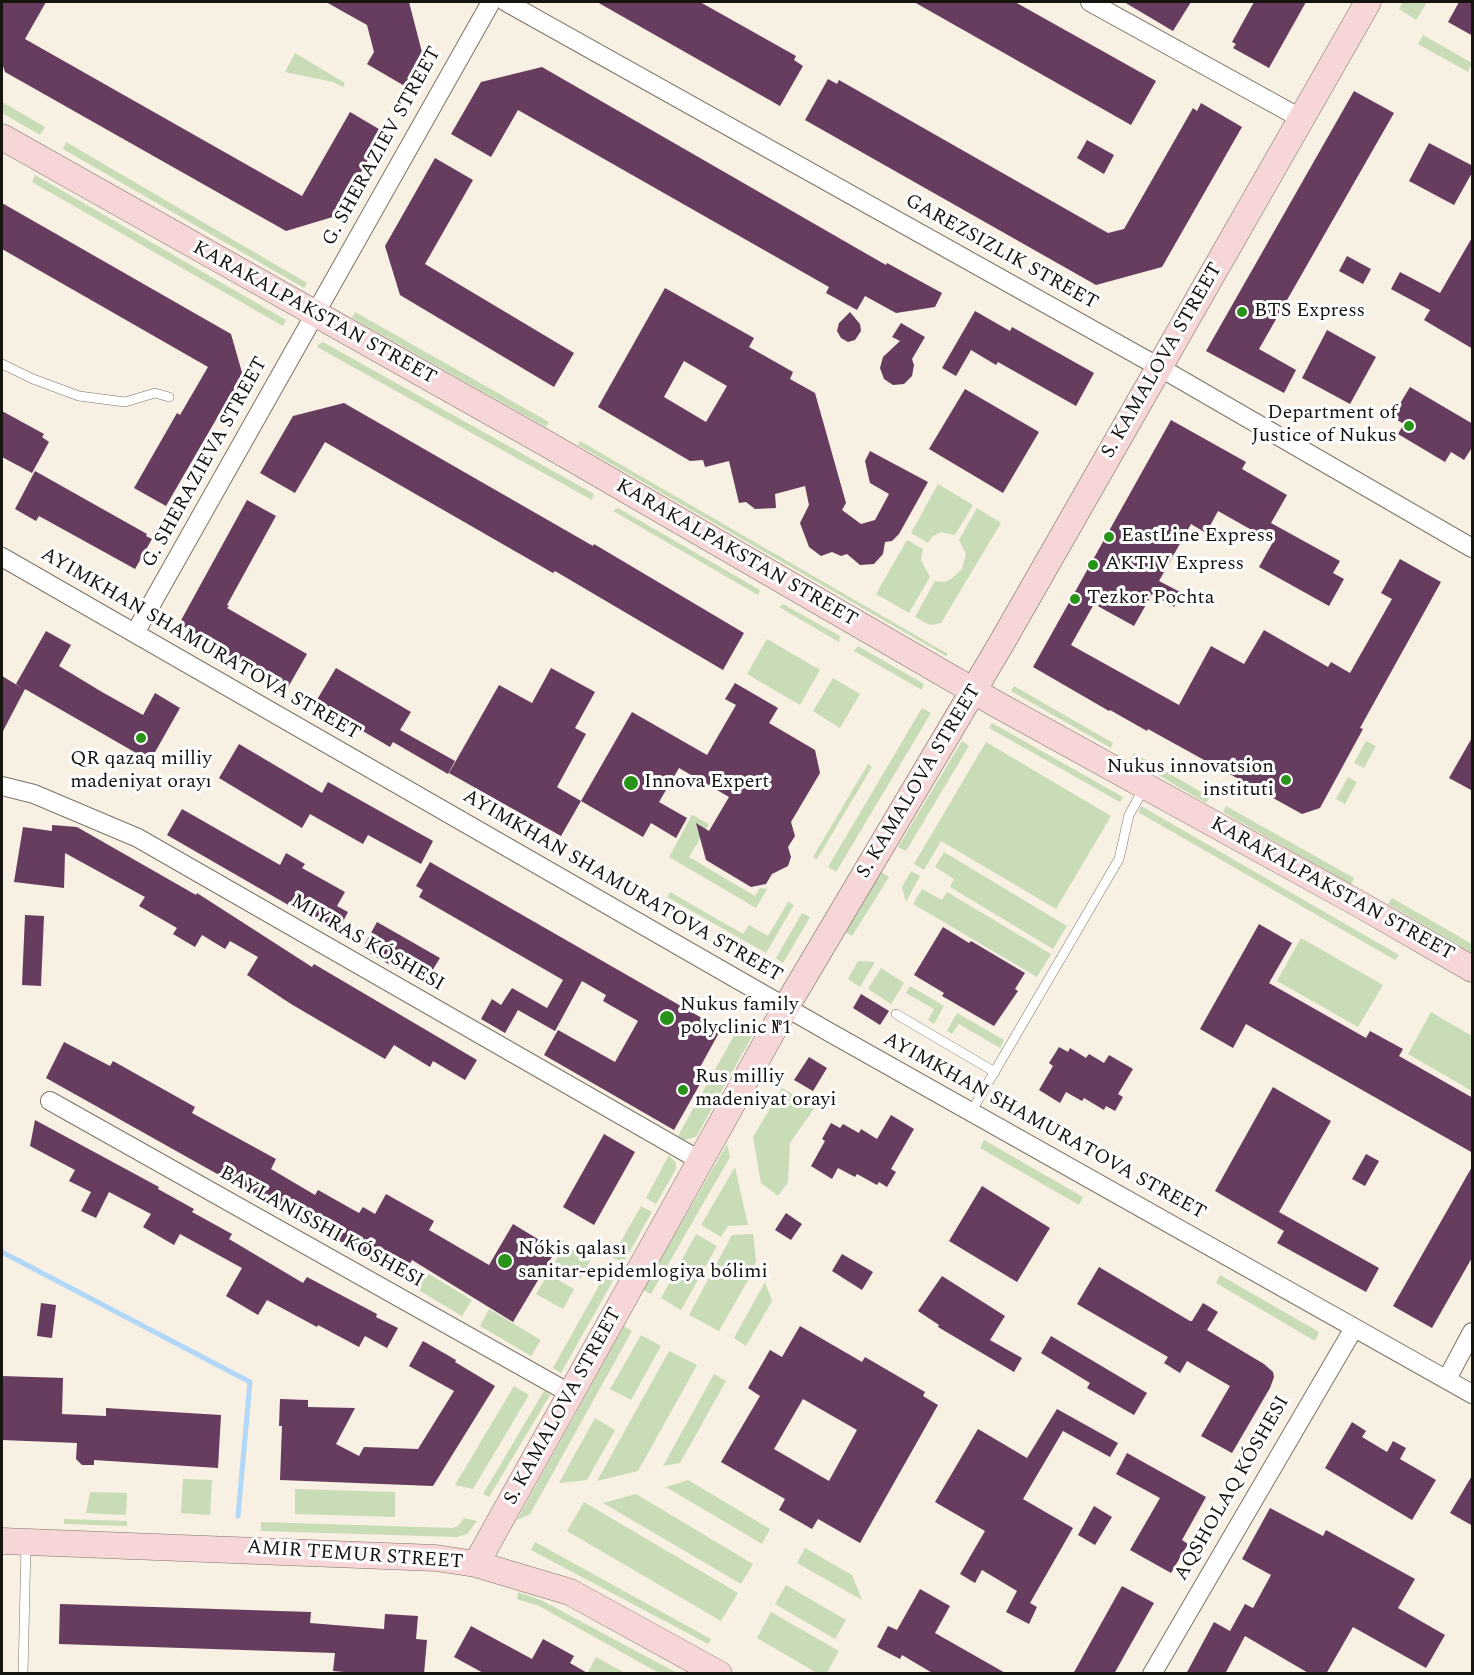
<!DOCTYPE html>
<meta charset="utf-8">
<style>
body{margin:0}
#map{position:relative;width:1474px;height:1675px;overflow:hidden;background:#f8f0e2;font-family:Spectral,serif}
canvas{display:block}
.frame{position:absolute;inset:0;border:3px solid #16140f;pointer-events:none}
</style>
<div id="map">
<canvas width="1474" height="1675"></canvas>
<div class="frame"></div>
</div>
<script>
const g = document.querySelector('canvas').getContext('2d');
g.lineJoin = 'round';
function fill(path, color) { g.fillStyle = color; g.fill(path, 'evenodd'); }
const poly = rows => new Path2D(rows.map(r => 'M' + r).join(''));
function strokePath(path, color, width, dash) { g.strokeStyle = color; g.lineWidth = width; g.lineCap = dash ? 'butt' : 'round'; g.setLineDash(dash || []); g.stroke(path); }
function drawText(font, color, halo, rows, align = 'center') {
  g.font = font + ' Spectral,serif'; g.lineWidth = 6; g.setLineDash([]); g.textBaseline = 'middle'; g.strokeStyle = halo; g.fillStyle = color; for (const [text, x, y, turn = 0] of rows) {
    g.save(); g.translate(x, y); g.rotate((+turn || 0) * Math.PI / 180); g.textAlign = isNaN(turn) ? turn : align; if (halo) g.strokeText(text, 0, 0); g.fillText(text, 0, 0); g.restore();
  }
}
const green = poly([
 [1403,2,1427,2,1416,20,1399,9],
 [1423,35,1472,63,1468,72,1418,44],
 [295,53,345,83,343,87,333,82,285,72],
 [2,102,45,127,40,135,2,113],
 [66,142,307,283,304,288,63,149],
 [35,175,286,320,283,326,32,182],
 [355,312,549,422,546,427,352,318],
 [323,342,594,494,592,500,317,347,318,345],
 [580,441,948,654,946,656,578,445],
 [938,484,973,505,955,535,941,532,932,537,928,543,911,533],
 [618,508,760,590,758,595,613,511],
 [977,508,1001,523,941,623,930,625,915,617,935,581,945,582,951,579,962,569,966,554,959,540],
 [907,540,923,549,921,560,930,577,909,613,876,594],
 [783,604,840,636,839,642,779,607],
 [767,639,820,670,800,705,747,674],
 [858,646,924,684,922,690,854,651],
 [833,678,860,694,840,728,813,711],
 [1014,686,1113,743,1111,748,1011,691],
 [922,708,931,713,836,872,828,867],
 [992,723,1123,797,1120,802,989,728],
 [962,741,969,746,906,851,898,847],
 [1366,741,1376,746,1364,768,1354,763],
 [986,742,1111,816,1056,909,941,841,924,870,914,864],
 [1134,753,1210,797,1206,803,1131,759],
 [868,764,872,767,817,859,813,857],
 [1348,777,1357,782,1345,804,1336,799],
 [1141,806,1399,955,1395,960,1138,812],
 [1226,806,1354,878,1351,885,1223,812],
 [692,815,709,824,689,857,755,896,760,888,767,889,756,908,669,857],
 [944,852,1067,926,1053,949,950,887,954,879,935,867],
 [911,871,920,876,906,902,902,887],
 [881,872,889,877,852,936,844,931],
 [922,889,942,900,947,892,1051,954,1037,977,913,904],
 [670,892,743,934,749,925,768,936,788,902,794,905,766,953,667,897],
 [1392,898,1472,944,1472,953,1388,904],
 [802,913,810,917,783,963,776,958],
 [1301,938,1383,985,1358,1027,1277,981],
 [858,961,875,962,860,987,848,979],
 [881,968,904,983,891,1004,868,989],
 [910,986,944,1006,934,1024,928,1020,934,1009,906,993],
 [1431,1012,1472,1036,1472,1091,1408,1054],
 [957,1013,1004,1040,1000,1048,959,1024,952,1034,947,1031],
 [741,1023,755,1031,696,1137,684,1140,678,1136],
 [782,1088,815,1107,790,1143,788,1182,778,1196,761,1183,753,1137],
 [984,1140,1083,1197,1079,1205,980,1148],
 [727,1144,730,1157,651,1294,643,1290],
 [669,1155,676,1163,676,1169,656,1204,646,1198],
 [735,1167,748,1225,728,1226,721,1237,701,1225],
 [641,1206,652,1212,623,1263,612,1257],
 [696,1234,717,1246,681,1310,661,1298],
 [753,1234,756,1260,755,1268,719,1331,689,1315,732,1235],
 [565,1245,590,1261,580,1279,554,1263],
 [427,1273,472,1300,462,1316,420,1291,419,1286],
 [606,1273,615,1277,561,1373,553,1368],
 [548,1274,574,1289,563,1309,536,1294],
 [1220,1275,1319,1332,1315,1341,1216,1283],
 [765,1282,772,1301,746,1346,734,1338],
 [489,1309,541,1340,531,1356,480,1326],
 [624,1326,632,1331,530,1514,517,1520],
 [641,1335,661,1346,631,1400,610,1389],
 [669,1351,697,1365,638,1471,597,1481],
 [714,1374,726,1381,680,1463,663,1466],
 [514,1386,529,1395,473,1489,455,1485],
 [544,1391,550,1395,489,1497,483,1494],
 [595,1418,615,1430,587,1480,559,1483],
 [183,1479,212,1480,210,1515,181,1513],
 [688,1480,770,1529,762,1544,666,1487],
 [295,1489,395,1492,395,1517,295,1514],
 [90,1492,127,1493,126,1515,86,1513],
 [636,1494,753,1564,741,1584,603,1503],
 [584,1502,738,1593,721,1621,567,1531],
 [464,1518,477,1521,467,1534,457,1537,261,1531,261,1522,452,1528,458,1526],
 [64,1519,127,1521,127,1526,64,1524],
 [535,1542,711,1639,708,1644,531,1550],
 [805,1548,852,1575,862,1600,797,1563],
 [786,1585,846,1620,835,1639,775,1604],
 [518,1592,541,1600,677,1673,659,1673,539,1606,517,1599],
 [771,1612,839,1651,827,1673,817,1673,757,1638],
 [596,1657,625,1673,587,1674]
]);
const stream = poly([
 [2,1252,250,1382,238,1516]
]);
const building = poly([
 [2,2,46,2,25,39,302,196,350,112,384,132,336,216,286,231,5,72,2,63],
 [326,2,409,2,424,60,408,88,367,64,374,52,367,25],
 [597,2,700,2,796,56,794,60,803,66,780,106],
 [914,2,1015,2,1156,81,1131,125],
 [1124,2,1191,2,1173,31],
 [1254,2,1306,2,1269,68,1233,48,1236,44,1232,42],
 [1459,2,1473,2,1473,36,1448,22],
 [542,67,865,253,886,265,887,263,942,293,935,307,896,313,865,296,857,310,826,293,829,287,518,110,491,157,451,134,481,82],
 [828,79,837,84,839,80,1108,233,1124,229,1193,108,1197,111,1201,103,1242,127,1162,267,1096,285,805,120],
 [1354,91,1394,113,1259,349,1296,370,1284,393,1206,351],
 [1087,140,1114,155,1104,174,1077,158],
 [1429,143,1473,166,1473,171,1454,205,1409,181],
 [435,158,473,180,425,264,574,353,554,387,400,295,385,246],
 [2,203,231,334,245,383,227,414,221,411,166,506,134,488,177,413,180,415,208,367,2,249],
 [1473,236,1473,349,1424,320,1430,310,1391,289,1400,272,1440,293],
 [1347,256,1371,269,1363,284,1339,271],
 [665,288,754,338,749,347,793,372,790,379,815,393,846,503,842,510,861,524,875,520,889,494,870,483,865,461,870,451,928,482,899,534,892,541,885,542,883,554,874,564,860,565,847,554,841,556,832,552,821,556,809,547,800,523,809,505,805,486,775,494,776,508,755,509,746,502,739,503,729,461,705,467,703,460,690,461,598,407],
 [684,361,727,386,706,422,664,397],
 [975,311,1010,331,1012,327,1094,373,1076,406,998,362,996,365,971,350,956,376,942,368],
 [850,312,860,324,861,331,855,340,848,342,841,338,837,331,839,323],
 [901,323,925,337,912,359,914,365,912,376,904,384,893,385,884,379,880,368,883,357,900,341,892,337],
 [1327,330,1376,357,1350,404,1302,378],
 [1410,387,1473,424,1473,446,1464,460,1451,452,1445,462,1398,434,1404,424,1392,417],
 [965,389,1039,432,1003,493,929,449],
 [344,403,593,546,594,544,744,633,723,670,555,571,553,573,325,442,295,493,260,473,293,416],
 [2,411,44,434,42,437,49,442,32,473,2,457],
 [1171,420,1246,462,1242,469,1287,495,1271,523,1340,561,1333,573,1344,579,1329,606,1259,567,1273,542,1218,511,1206,533,1191,524,1159,581,1182,593,1174,607,1152,594,1134,626,1094,604,1071,645,1179,705,1211,646,1244,664,1264,630,1328,667,1331,662,1350,673,1392,599,1381,593,1400,559,1441,582,1360,728,1363,729,1320,808,1302,814,1148,729,1147,731,1110,710,1109,711,1033,667],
 [35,471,147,534,146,536,152,539,135,569,39,516,36,521,15,509],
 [247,500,276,516,227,605,229,606,227,608,307,654,287,689,214,647,215,644,179,624],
 [46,631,71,645,59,666,102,692,143,715,155,693,180,708,150,761,25,689,2,733,2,676,22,688,16,684],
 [336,668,411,712,400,730,455,761,448,774,393,742,390,747,315,703],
 [551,668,595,692,575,728,586,734,557,787,581,801,561,836,449,773,499,685,532,703],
 [735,683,778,708,769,723,815,750,820,773,791,822,795,836,788,847,791,857,788,866,772,874,766,884,751,887,706,860,696,823,709,831,729,797,679,768,659,802,687,818,676,838,651,823,643,837,581,801,632,712,707,755,736,705,725,699],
 [1473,736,1473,791,1449,778],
 [239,744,322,793,328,782,433,841,421,864,368,835,363,844,310,814,302,828,219,778],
 [182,809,280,865,286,853,305,864,302,868,345,892,337,906,348,912,337,933,167,835],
 [52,825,77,827,196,895,197,893,312,967,314,964,477,1060,465,1080,433,1061,430,1067,394,1045,385,1059,291,1004,247,975,258,957,230,941,225,949,202,935,195,947,173,934,177,928,139,906,145,897,65,853,64,888,14,882,23,827,52,831],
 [430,862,721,1029,693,1080,700,1084,674,1130,544,1055,558,1030,615,1062,638,1021,603,1001,606,995,582,981,555,1031,518,1010,505,1033,481,1019,492,999,501,1005,512,988,547,1008,563,980,419,897,423,890,416,886],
 [25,915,44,916,41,986,22,985],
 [377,922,440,958,424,984,362,949],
 [1259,924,1292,943,1269,983,1366,1038,1370,1031,1403,1049,1399,1056,1473,1098,1473,1153,1246,1024,1233,1048,1200,1029],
 [943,927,969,943,971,941,1025,973,1015,989,1018,991,994,1026,942,996,944,993,914,975],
 [861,994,889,1011,880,1025,853,1008],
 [64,1042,110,1066,113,1061,195,1107,192,1113,276,1159,271,1169,315,1195,318,1190,359,1213,363,1207,375,1214,386,1194,434,1221,429,1230,489,1265,513,1224,556,1250,513,1322,412,1260,403,1276,294,1216,294,1217,46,1078],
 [1059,1047,1068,1052,1070,1048,1086,1058,1089,1054,1104,1063,1109,1055,1133,1069,1118,1094,1123,1097,1115,1111,1106,1106,1104,1110,1084,1098,1082,1101,1066,1092,1060,1103,1039,1090,1053,1066,1049,1063],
 [809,1057,827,1068,813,1091,794,1080],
 [1273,1087,1331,1121,1279,1212,1379,1268,1366,1292,1277,1243,1284,1231,1215,1191],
 [891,1115,914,1129,891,1169,896,1172,887,1187,879,1182,877,1185,857,1174,855,1177,838,1168,832,1179,811,1166,825,1141,822,1139,831,1123,840,1128,843,1124,859,1133,861,1129,877,1139],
 [35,1120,159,1187,158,1189,194,1209,192,1212,232,1234,229,1239,303,1283,307,1277,377,1314,376,1317,398,1328,387,1348,365,1336,359,1347,318,1325,317,1327,267,1300,258,1315,226,1296,242,1268,180,1234,174,1245,143,1227,151,1214,109,1192,96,1218,81,1211,91,1192,69,1181,75,1170,30,1146],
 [604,1134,635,1152,594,1225,563,1207],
 [1366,1154,1379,1161,1365,1186,1352,1179],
 [1473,1165,1473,1256,1432,1328,1393,1306],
 [982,1186,1050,1228,1017,1282,949,1241],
 [786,1213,802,1224,791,1240,775,1230],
 [842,1254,873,1272,862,1290,832,1271],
 [1099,1267,1190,1321,1192,1321,1203,1303,1218,1312,1207,1330,1264,1364,1273,1372,1274,1377,1270,1388,1232,1453,1201,1436,1230,1386,1187,1361,1180,1373,1164,1363,1168,1357,1077,1304],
 [942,1276,1005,1316,990,1340,1022,1358,1014,1372,938,1327,939,1325,918,1311],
 [41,1303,56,1305,52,1338,37,1336],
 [800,1326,862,1362,865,1357,925,1392,923,1396,938,1405,860,1543,818,1519,812,1529,779,1510,785,1499,721,1462,760,1396,748,1388,770,1350,782,1357],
 [803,1399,857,1430,829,1481,774,1449],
 [1051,1336,1147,1393,1134,1415,1087,1388,1090,1383,1041,1353],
 [423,1341,456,1360,455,1362,495,1386,433,1486,280,1480,282,1426,279,1426,280,1399,308,1400,308,1407,355,1408,336,1444,359,1456,364,1447,418,1449,454,1391,409,1366],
 [2,1376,63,1378,62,1414,106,1416,106,1408,221,1415,218,1468,94,1460,94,1465,82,1465,76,1459,77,1443,2,1440],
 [1057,1409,1118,1443,1110,1457,1063,1431,1023,1499,1073,1528,1030,1603,1037,1607,1029,1624,1006,1612,1017,1591,982,1570,975,1583,960,1574,985,1531,935,1502,978,1429,1027,1458],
 [1352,1422,1366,1431,1362,1437,1387,1452,1393,1441,1406,1448,1400,1459,1436,1480,1412,1520,1325,1468],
 [1127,1453,1206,1497,1182,1540,1188,1544,1171,1573,1130,1550,1160,1498,1116,1474],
 [1473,1474,1473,1526,1450,1513],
 [1094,1506,1112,1517,1095,1545,1078,1535],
 [1270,1508,1323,1536,1326,1530,1415,1579,1398,1608,1445,1635,1426,1668,1353,1627,1326,1674,1310,1674,1245,1636,1225,1674,1186,1674,1214,1622,1230,1631,1245,1604,1253,1608,1271,1575,1242,1559],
 [1122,1586,1154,1603,1114,1674,1073,1674],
 [920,1589,950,1606,935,1633,1007,1674,934,1674,902,1655,900,1659,877,1647,888,1626,897,1630],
 [60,1604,311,1612,310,1623,384,1629,385,1614,418,1616,416,1639,427,1640,424,1674,367,1674,333,1671,335,1653,59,1644],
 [471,1626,532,1659,543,1639,574,1656,570,1663,589,1674,485,1674,454,1657]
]);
const lane = poly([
 [2,364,33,379,79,396,125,402,155,393,169,397],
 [896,1014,995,1072],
 [971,1112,1119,859,1129,815,1144,788],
 [23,1674,26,1544]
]);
const street = poly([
 [506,2,1159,367,1472,548],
 [1090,2,1302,119],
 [2,557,829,1032,1472,1394],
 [135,633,491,2],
 [2,786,34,794,138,838,701,1161],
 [50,1101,571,1394],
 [1447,1379,1472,1332],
 [1152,1674,1354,1328]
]);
const secondary = poly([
 [2,137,547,444,998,705,1361,905,1472,969],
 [2,1541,436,1558,476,1564,570,1592,719,1674],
 [476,1564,786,1007,1001,644,1368,2]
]);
const markers = [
 [1242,312,6,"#299218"],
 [1409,426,6,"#299218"],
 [1109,537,6,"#299218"],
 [1093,565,6,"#299218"],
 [1075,599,6,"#299218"],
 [141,738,6,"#299218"],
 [1286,780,6,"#299218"],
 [631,783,8,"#299218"],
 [667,1018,8,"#299218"],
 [683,1090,6,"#299218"],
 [505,1261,8,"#299218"]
];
const streetNames = [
 ["G. SHERAZIEV STREET",383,147,-61],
 ["GAREZSIZLIK STREET",1001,253,29],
 ["KARAKALPAKSTAN STREET",314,314,29],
 ["S. KAMALOVA STREET",1163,361,-60],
 ["G. SHERAZIEVA STREET",206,463,-61],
 ["KARAKALPAKSTAN STREET",736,554,30],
 ["AYIMKHAN SHAMURATOVA STREET",200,645,30],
 ["S. KAMALOVA STREET",920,782,-59],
 ["AYIMKHAN SHAMURATOVA STREET",622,887,30],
 ["KARAKALPAKSTAN STREET",1332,890,29],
 ["MIYRAS KÓSHESI",367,944,30],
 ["AYIMKHAN SHAMURATOVA STREET",1044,1127,29],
 ["BAYLANISSHI KÓSHESI",321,1228,29],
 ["S. KAMALOVA STREET",564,1407,-61],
 ["AQSHOLAQ KÓSHESI",1233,1489,-60],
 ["AMIR TEMUR STREET",355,1556,4]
];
const poiNames = [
 ["BTS Express",1254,312],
 ["Department of",1397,414,"right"],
 ["Justice of Nukus",1397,437,"right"],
 ["EastLine Express",1121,537],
 ["AKTIV Express",1105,565],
 ["Tezkor Pochta",1087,599],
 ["QR qazaq milliy",141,760,"center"],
 ["madeniyat orayı",141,783,"center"],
 ["Nukus innovatsion",1274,768,"right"],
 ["instituti",1274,791,"right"],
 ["Innova Expert",644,783],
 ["Nukus family",680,1006],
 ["polyclinic №1",680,1029],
 ["Rus milliy",695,1078],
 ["madeniyat orayi",695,1101],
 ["Nókis qalası",518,1250],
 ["sanitar-epidemlogiya bólimi",518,1273]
];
fill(green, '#c8dcb7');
strokePath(stream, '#b1d7f9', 5);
fill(building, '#663c5f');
strokePath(lane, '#7a7467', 10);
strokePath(street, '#7a7467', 20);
strokePath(secondary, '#7a7467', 27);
strokePath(lane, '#fff', 9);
strokePath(street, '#fff', 18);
strokePath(secondary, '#f6d6d7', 26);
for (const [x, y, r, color] of markers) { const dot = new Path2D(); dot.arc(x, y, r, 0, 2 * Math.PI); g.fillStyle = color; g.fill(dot); strokePath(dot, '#fefefe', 2); }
drawText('20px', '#16140f', '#fefefe', streetNames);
drawText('20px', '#16140f', '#fefefe', poiNames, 'left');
</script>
